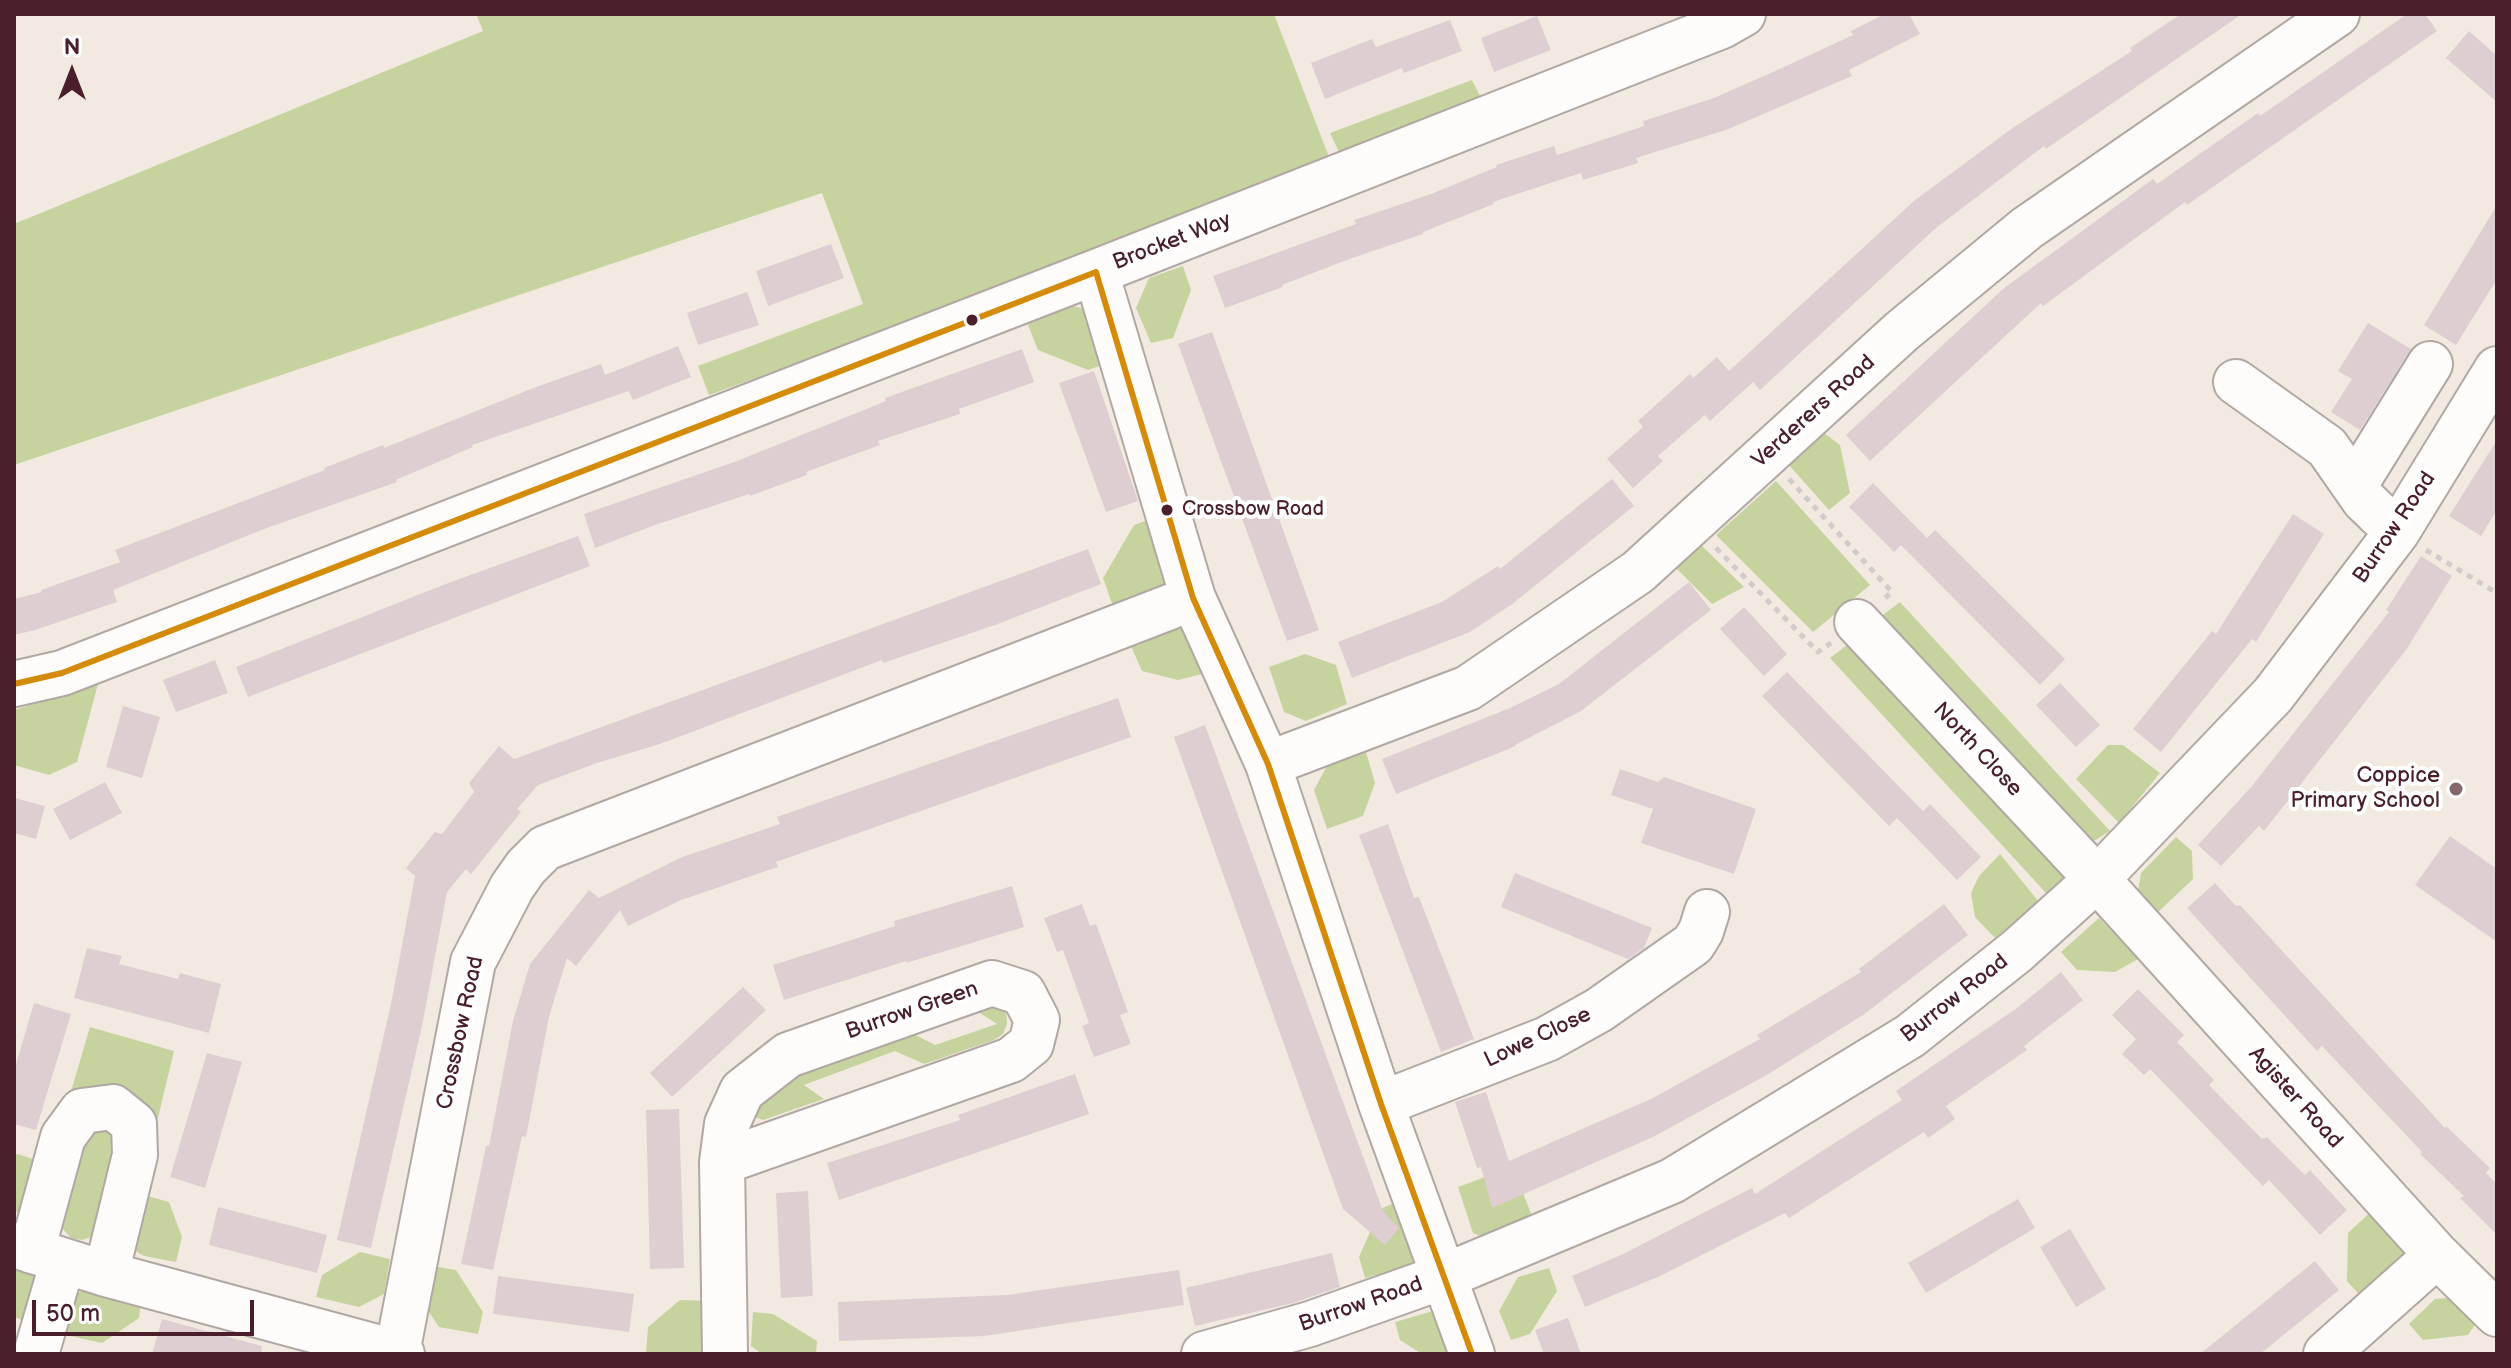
<!DOCTYPE html>
<style>
body{margin:0}
#map{position:relative;width:2511px;height:1368px;overflow:hidden;background:#f2eae1;font-family:"Balsamiq Sans",sans-serif}
canvas{display:block}
.frame{position:absolute;inset:0;border:16px solid #4a1f2b;pointer-events:none}
.north{position:absolute;left:32px;top:32px;width:80px;height:80px;-webkit-text-stroke:6px #fff;paint-order:stroke;rotate:0deg;font-size:22px;font-weight:700;line-height:32px;text-align:center;color:#4a1f2b}
.north::after{content:'';display:block;margin:auto;width:28px;height:36px;background:#4a1f2b;clip-path:polygon(50% 0,100% 100%,50% 72%,0 100%)}
.scale{position:absolute;left:32px;top:1300px;width:222px;height:36px;box-sizing:border-box;border:4px solid #4a1f2b;border-top:0;padding-left:10px;font-size:24px;line-height:28px;white-space:nowrap;color:#4a1f2b;-webkit-text-stroke:6px #fff;paint-order:stroke}
</style>
<div id="map">
<canvas width="2511" height="1368"></canvas>
<div class="frame"></div>
<div class="north">N</div>
<div class="scale">50 m</div>
</div>
<script>
const g = document.querySelector('canvas').getContext('2d');
g.lineJoin = 'round';
function fill(path, color) { g.fillStyle = color; g.fill(path, 'evenodd'); }
const poly = rows => new Path2D(rows.map(r => 'M' + r).join(''));
function strokePath(path, color, width, dash) { g.strokeStyle = color; g.lineWidth = width; g.lineCap = dash ? 'butt' : 'round'; g.setLineDash(dash || []); g.stroke(path); }
function drawText(font, color, halo, rows, align = 'center') {
  g.font = font + ' "Balsamiq Sans",sans-serif'; g.lineWidth = 8; g.setLineDash([]); g.textBaseline = 'middle'; g.strokeStyle = halo; g.fillStyle = color; for (const [text, x, y, turn = 0] of rows) {
    g.save(); g.translate(x, y); g.rotate((+turn || 0) * Math.PI / 180); g.textAlign = isNaN(turn) ? turn : align; if (halo) g.strokeText(text, 0, 0); g.fillText(text, 0, 0); g.restore();
  }
}
const green = poly([
 [476,14,1274,14,1329,157,877,342,873,335,709,395,698,366,863,304,822,193,14,465,14,224,483,31],
 [1472,80,1481,98,1340,154,1330,133],
 [1183,266,1191,290,1173,338,1151,343,1136,308,1149,278],
 [1069,305,1081,308,1096,319,1111,362,1088,370,1038,350,1026,320],
 [1824,433,1840,445,1850,493,1829,510,1788,464],
 [1776,481,1870,585,1813,632,1716,535],
 [1156,517,1178,574,1166,589,1114,609,1103,578,1134,525],
 [1698,542,1744,587,1712,604,1672,564],
 [1900,602,2110,831,2086,846,1871,624],
 [1178,624,1200,636,1214,671,1178,680,1142,671,1130,644],
 [1855,639,2073,872,2046,893,1830,658],
 [1305,654,1336,665,1347,704,1306,721,1284,712,1269,667],
 [98,684,77,762,49,775,14,765,14,710],
 [2108,745,2123,745,2160,773,2119,823,2076,779],
 [1366,752,1375,783,1363,816,1327,829,1314,790,1329,762],
 [2176,837,2192,851,2193,879,2157,913,2138,891,2141,873],
 [2000,854,2039,902,1995,938,1975,917,1971,893,1979,876],
 [2099,918,2138,959,2115,972,2077,970,2061,952],
 [991,998,1006,1010,1007,1024,1003,1034,994,1040,924,1064,895,1051,804,1085,824,1099,763,1120,752,1116,763,1090,904,1029,935,1045,997,1024,970,1007],
 [90,1027,174,1051,155,1130,69,1098],
 [106,1123,125,1133,97,1235,82,1240,71,1238,62,1228,60,1212,88,1128],
 [18,1154,47,1164,26,1211,19,1212,14,1212,14,1155],
 [1496,1173,1517,1178,1534,1221,1489,1240,1473,1233,1458,1187],
 [144,1195,169,1202,182,1237,176,1262,144,1256,135,1251,131,1241],
 [1409,1197,1425,1247,1410,1266,1365,1278,1359,1257,1380,1209],
 [2376,1207,2406,1237,2406,1265,2365,1301,2347,1281,2348,1233],
 [360,1252,390,1259,384,1294,359,1307,316,1297,322,1275],
 [14,1262,28,1265,42,1285,31,1323,14,1317],
 [432,1266,456,1270,483,1312,478,1334,439,1327,423,1303],
 [1549,1268,1557,1291,1530,1334,1511,1340,1499,1311,1518,1277],
 [100,1284,142,1296,139,1318,102,1343,66,1335,77,1293],
 [2459,1297,2481,1316,2468,1335,2423,1340,2409,1324,2435,1299],
 [680,1300,712,1301,713,1341,698,1354,646,1354,648,1327],
 [1433,1311,1465,1354,1422,1354,1400,1340,1395,1322],
 [753,1312,773,1314,817,1341,816,1354,762,1354,751,1346]
]);
const building = poly([
 [1885,14,1909,14,1920,34,1849,70,1852,76,1726,130,1636,158,1638,163,1583,180,1581,173,1493,202,1494,204,1423,232,1423,234,1352,258,1282,285,1283,287,1225,308,1213,276,1356,224,1354,220,1431,194,1497,167,1496,165,1554,146,1557,155,1644,126,1643,121,1714,98,1784,67,1853,35,1851,31],
 [2181,14,2242,14,2046,149,2044,146,1936,228,1760,390,1753,382,1710,421,1705,415,1658,456,1663,461,1633,488,1607,459,1643,427,1638,421,1690,374,1693,378,1717,357,1729,371,1915,200,2014,127,2132,51,2130,48],
 [2407,14,2425,14,2437,31,2187,205,2185,202,2043,306,2041,303,1870,461,1846,435,2003,289,2153,179,2157,184,2258,113,2260,116],
 [1537,16,1551,50,1494,72,1481,38],
 [1450,20,1462,51,1404,73,1402,68,1325,99,1311,63,1372,39,1376,47],
 [2469,31,2497,56,2497,102,2446,58],
 [2497,205,2497,279,2456,345,2424,325],
 [831,244,844,278,768,306,756,271],
 [747,292,759,325,698,345,687,313],
 [2368,323,2411,349,2360,430,2331,412,2352,379,2338,371],
 [1212,332,1319,630,1287,641,1178,344],
 [678,346,691,377,633,400,629,391,472,445,473,447,396,480,397,482,264,529,113,590,117,602,35,630,14,635,14,599,42,592,41,590,120,562,115,550,325,470,324,468,383,445,384,448,536,387,601,364,605,375],
 [1022,349,1034,382,959,409,960,414,878,441,880,445,806,472,807,475,750,496,749,494,655,525,595,548,584,514,737,461,886,401,885,398],
 [1094,371,1138,501,1106,512,1059,383],
 [2497,440,2497,510,2481,536,2449,516],
 [1612,479,1634,506,1511,605,1470,632,1352,678,1338,642,1442,602,1498,566,1500,569],
 [1873,483,1927,538,1935,530,2065,659,2040,685,1901,545,1894,552,1849,507],
 [2293,514,2324,534,2256,642,2252,639,2161,752,2133,729,2212,631,2216,634],
 [578,536,590,566,248,697,236,667,443,585],
 [1088,549,1101,584,995,625,883,663,882,660,660,744,597,763,538,785,517,809,521,812,471,874,466,869,447,892,422,1026,371,1248,337,1240,391,1004,415,876,406,868,435,832,442,834,474,792,469,783,499,746,514,759],
 [2421,556,2452,576,2406,650,2264,831,2259,826,2221,866,2198,845,2252,786,2389,612,2386,610],
 [1689,582,1711,610,1581,711,1515,745,1516,746,1396,794,1382,759,1510,708,1559,684],
 [1744,607,1787,654,1764,676,1720,629],
 [215,660,228,693,176,712,163,680],
 [1787,672,1923,811,1930,804,1981,857,1957,880,1897,818,1889,826,1762,696],
 [2060,683,2100,725,2076,747,2036,705],
 [1118,698,1131,737,776,862,778,867,681,900,628,926,620,910,576,966,567,958,549,1017,526,1137,522,1136,493,1270,461,1264,486,1146,489,1146,513,1021,530,964,589,890,599,898,682,857,780,824,777,817],
 [123,706,160,717,142,778,106,767],
 [1205,725,1383,1211,1399,1228,1385,1245,1343,1209,1174,737],
 [1620,769,1658,782,1664,777,1756,809,1734,874,1641,843,1653,809,1611,795],
 [105,782,122,813,70,840,53,809],
 [14,798,45,806,36,839,14,833],
 [1388,824,1414,898,1419,897,1474,1039,1441,1052,1359,835],
 [2450,836,2497,869,2497,942,2415,885],
 [1515,873,1652,928,1644,948,1628,959,1501,907],
 [2215,883,2236,906,2240,905,2445,1128,2446,1126,2490,1168,2486,1173,2497,1184,2497,1235,2460,1198,2464,1196,2420,1154,2422,1152,2322,1046,2317,1051,2187,908],
 [1012,886,1024,927,906,963,906,961,784,1000,773,965,895,926,894,921],
 [1082,904,1090,926,1096,924,1128,1012,1120,1015,1131,1044,1094,1057,1082,1026,1089,1023,1063,950,1057,952,1044,918],
 [1944,904,1968,935,1863,1015,1765,1076,1653,1137,1492,1208,1481,1167,1477,1168,1455,1102,1486,1092,1509,1161,1653,1098,1760,1039,1757,1035,1861,972,1859,969],
 [87,948,122,956,119,964,178,979,180,973,221,984,209,1033,74,998],
 [2061,972,2083,1000,2024,1046,2027,1050,1946,1106,1955,1119,1928,1138,1924,1132,1789,1218,1785,1213,1660,1276,1585,1307,1572,1276,1623,1254,1752,1188,1755,1194,1902,1100,1896,1091,2017,1008],
 [743,987,766,1010,672,1097,650,1073],
 [2138,989,2184,1035,2177,1042,2214,1080,2209,1085,2262,1139,2267,1137,2305,1175,2310,1170,2347,1210,2320,1235,2269,1180,2263,1186,2150,1069,2144,1075,2122,1054,2136,1039,2112,1015],
 [34,1003,71,1014,36,1130,14,1124,14,1071],
 [207,1053,242,1062,205,1188,170,1177],
 [1075,1074,1089,1114,839,1200,827,1163,960,1120,958,1115],
 [679,1109,684,1268,650,1269,646,1110],
 [808,1191,813,1296,781,1298,776,1193],
 [2018,1199,2035,1228,1926,1293,1908,1263],
 [218,1207,327,1235,317,1273,209,1245],
 [2070,1229,2106,1289,2076,1307,2040,1247],
 [1332,1253,1340,1287,1293,1303,1195,1326,1186,1288],
 [2315,1261,2339,1290,2260,1354,2200,1354],
 [1179,1270,1184,1305,985,1336,839,1341,838,1302,1007,1295],
 [498,1276,634,1294,629,1332,493,1314],
 [1568,1318,1581,1354,1544,1354,1535,1330],
 [162,1319,262,1346,261,1354,152,1354]
]);
const path = poly([
 [1789,479,1892,592,1885,598],
 [1716,548,1818,652,1831,643],
 [2426,550,2497,593]
]);
const minor = poly([
 [1096,272,1193,598,1268,764,1381,1104,1472,1354],
 [2236,382,2327,447,2364,500,2397,532],
 [2355,485,2430,364],
 [1857,622,2097,879,2437,1255,2497,1314],
 [14,684,62,673,1096,272,1722,26,1743,14],
 [1268,764,1468,688,1638,572,1902,331,2027,228,2337,14],
 [1381,1104,1547,1039,1599,1010,1693,944,1701,931,1707,912],
 [722,1162,1011,1060,1031,1044,1037,1020,1023,993,992,983,788,1055,742,1091,727,1124,722,1162,725,1354],
 [14,1245,106,1274,402,1354],
 [32,1251,63,1137,82,1111,113,1107,134,1124,135,1155,106,1274],
 [397,1353,473,962,512,887,526,867,545,848,1193,598],
 [36,1354,63,1261],
 [1204,1354,1310,1324,1445,1276,1672,1181,1910,1036,2017,951,2097,879,2273,695,2397,532,2497,369],
 [2326,1354,2437,1255]
]);
const bus1 = poly([
 [1096,272,1193,598,1268,764,1381,1104,1472,1354],
 [14,684,62,673,1096,272]
]);
const markers = [
 [972,320,7,"#4a1f2b"],
 [1167,510,7,"#4a1f2b"],
 [2456,789,8,"#85666b"]
];
const busNames = [
 ["Crossbow Road",1182,510]
];
const streetNames = [
 ["Brocket Way",1172,242,-21],
 ["Verderers Road",1814,412,-42],
 ["Burrow Road",2395,528,-56],
 ["North Close",1977,750,47],
 ["Burrow Road",1955,999,-38],
 ["Burrow Green",912,1011,-19],
 ["Crossbow Road",461,1033,-78],
 ["Lowe Close",1538,1038,-25],
 ["Agister Road",2295,1098,48],
 ["Burrow Road",1361,1305,-19]
];
const poiNames = [
 ["Coppice",2440,776],
 ["Primary School",2440,801]
];
fill(green, '#c7d39e');
fill(building, '#deced1');
strokePath(minor, '#b1a7a3', 48);
strokePath(path, '#d1cbcb', 5, [6, 6]);
strokePath(minor, '#fdfcfa', 44);
strokePath(bus1, '#d48b09', 6);
for (const [x, y, r, color] of markers) { const dot = new Path2D(); dot.arc(x, y, r, 0, 2 * Math.PI); g.fillStyle = color; g.fill(dot); strokePath(dot, '#fff', 3); }
drawText('20px', '#4a1f2b', '#fff', busNames, 'left');
drawText('22px', '#4a1f2b', '#fff', streetNames);
drawText('22px', '#4a1f2b', '#fff', poiNames, 'right');
</script>
